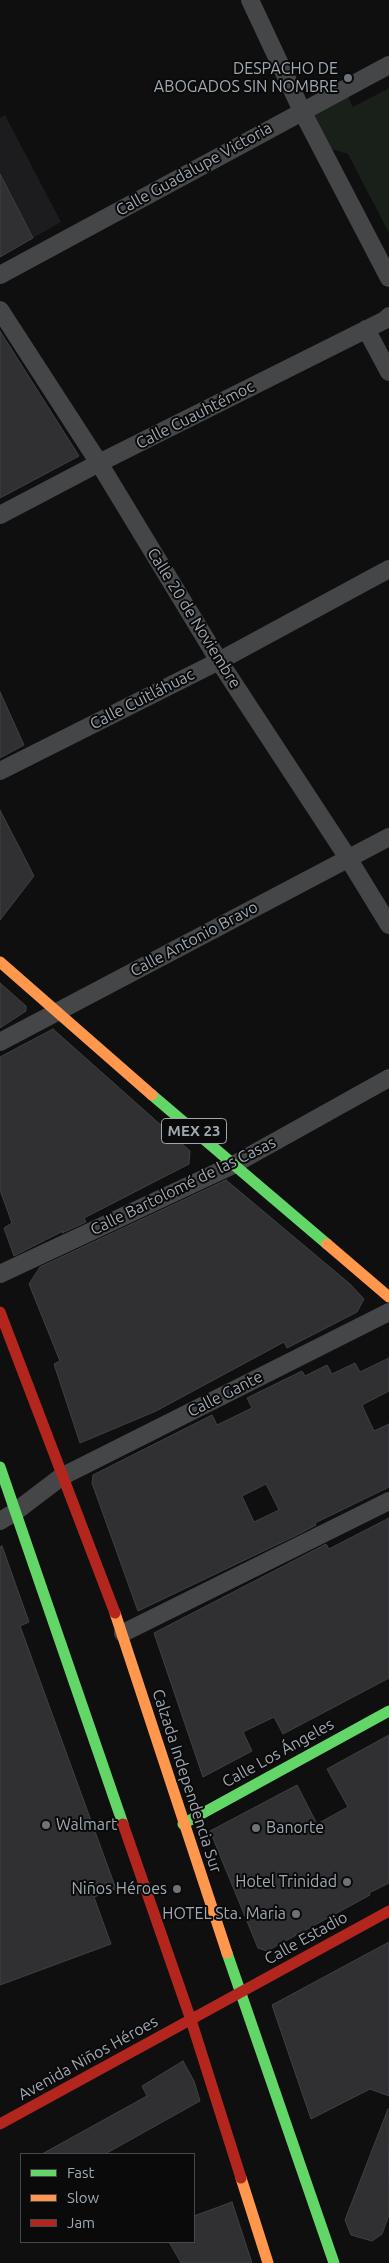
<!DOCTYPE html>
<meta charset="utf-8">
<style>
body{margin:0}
#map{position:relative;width:389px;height:2263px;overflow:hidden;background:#0f0f10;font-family:Ubuntu,sans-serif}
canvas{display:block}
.legend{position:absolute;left:20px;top:2153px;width:175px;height:90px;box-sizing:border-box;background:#0a0a0b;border:1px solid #464a4e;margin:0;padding:6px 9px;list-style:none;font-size:15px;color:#9fa9b2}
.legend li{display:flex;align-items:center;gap:10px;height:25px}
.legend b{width:25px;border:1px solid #464a4e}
</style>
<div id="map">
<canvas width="389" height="2263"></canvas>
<ul class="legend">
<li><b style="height:6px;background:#63d668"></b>Fast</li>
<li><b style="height:6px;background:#ff974d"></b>Slow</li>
<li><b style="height:6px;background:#b3261e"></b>Jam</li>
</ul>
</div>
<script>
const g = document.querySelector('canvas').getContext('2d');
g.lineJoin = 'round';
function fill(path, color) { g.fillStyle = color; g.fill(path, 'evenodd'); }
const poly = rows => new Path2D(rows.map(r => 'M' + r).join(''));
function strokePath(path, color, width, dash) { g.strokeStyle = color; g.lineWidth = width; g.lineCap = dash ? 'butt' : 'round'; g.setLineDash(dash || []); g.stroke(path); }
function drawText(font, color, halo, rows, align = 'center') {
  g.font = font + ' Ubuntu,sans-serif'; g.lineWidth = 4; g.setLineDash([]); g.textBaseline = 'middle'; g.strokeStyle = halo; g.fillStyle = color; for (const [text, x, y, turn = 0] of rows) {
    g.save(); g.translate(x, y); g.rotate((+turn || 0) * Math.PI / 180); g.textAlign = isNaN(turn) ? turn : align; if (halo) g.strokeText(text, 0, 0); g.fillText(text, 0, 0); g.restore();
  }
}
const built = poly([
 [5,115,61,222,33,238,0,174,0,118]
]);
const green = poly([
 [389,88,389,233,348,154,328,148,313,114,346,93,353,107]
]);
const building = poly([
 [0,174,33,238,0,257,0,174],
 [0,331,79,456,0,498,0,331],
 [0,692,24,745,0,758,0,692],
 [0,810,34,876,0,920,0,810],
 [0,983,26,1006,26,1011,0,1028,0,983],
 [53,1029,190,1151,189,1164,84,1218,86,1222,62,1233,63,1231,14,1256,4,1228,12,1223,0,1190,0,1057,53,1029],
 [226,1180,350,1284,364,1299,357,1312,287,1348,284,1342,156,1411,80,1443,54,1364,60,1361,29,1284,40,1267,226,1180],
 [389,1358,389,1391,362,1405,374,1431,389,1424,389,1487,315,1523,316,1525,297,1535,138,1611,92,1483,93,1475,212,1415,217,1425,252,1408,247,1398,302,1371,305,1376,327,1365,332,1374,355,1363,360,1372,389,1358],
 [266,1484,279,1510,254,1522,242,1496,266,1484],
 [389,1518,389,1678,283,1734,274,1717,243,1732,252,1751,203,1777,154,1633,326,1544,329,1549,389,1518],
 [2,1546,29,1622,20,1626,116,1889,94,1897,111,1944,0,1985,0,1547,2,1546],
 [389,1735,389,1883,369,1893,370,1895,267,1951,258,1948,210,1831,297,1785,317,1824,348,1807,327,1769,389,1735],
 [389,1942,389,2096,370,2089,311,2119,272,2005,389,1942],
 [183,2061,194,2081,200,2101,105,2154,42,2154,147,2096,142,2086,183,2061],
 [388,2109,389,2215,382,2234,372,2241,351,2235,345,2220,388,2109],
 [232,2202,252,2263,181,2263,169,2242,194,2242,194,2216,232,2202]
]);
const street = poly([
 [250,0,302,111,389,278],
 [0,275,389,65],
 [0,310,99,463,219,661,348,858,389,925],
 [366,329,389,372],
 [0,515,99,463,385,320,389,316],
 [0,771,219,661,389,569],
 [0,1042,389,837],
 [0,1274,233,1165,389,1078],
 [0,1521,15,1512,61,1477,389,1312],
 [123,1633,389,1501]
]);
const fast = poly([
 [152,1095,327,1244],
 [0,1467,123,1824],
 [183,1824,389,1711],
 [227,1953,334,2263]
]);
const slow = poly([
 [0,962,152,1095],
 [327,1244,389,1297],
 [115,1613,227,1953],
 [241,2178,268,2263]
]);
const jam = poly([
 [0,1312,115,1613],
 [123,1824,191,2020,241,2178],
 [0,2124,389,1911]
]);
const markers = [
 [348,78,5,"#6d7379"],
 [46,1825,5,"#6d7379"],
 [256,1828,5,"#6d7379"],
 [347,1882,5,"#6d7379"],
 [177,1889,5,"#6d7379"],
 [296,1914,5,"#6d7379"]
];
const shields = [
 [194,1131,65]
];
const shieldNames = [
 ["MEX 23",194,1131]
];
const poiNames = [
 ["DESPACHO DE",338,69],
 ["ABOGADOS SIN NOMBRE",338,87],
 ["Walmart",56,1825,"left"],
 ["Banorte",266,1828,"left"],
 ["Hotel Trinidad",337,1882],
 ["Niños Héroes",167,1889],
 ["HOTEL Sta. Maria",286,1914]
];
const streetNames = [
 ["Calle Guadalupe Victoria",194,169,-29],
 ["Calle Cuauhtémoc",195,415,-27],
 ["Calle 20 de Noviembre",194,618,58],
 ["Calle Cuitláhuac",142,699,-27],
 ["Calle Antonio Bravo",194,939,-28],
 ["Calle Bartolomé de las Casas",183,1186,-26],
 ["Calle Gante",225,1394,-27],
 ["Calle Los Ángeles",278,1753,-29],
 ["Calzada Independencia Sur",187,1781,72],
 ["Calle Estadio",306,1938,-29],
 ["Avenida Niños Héroes",88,2058,-29]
];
fill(built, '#1c1c1e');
fill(green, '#19201a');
fill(building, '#303032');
strokePath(building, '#3e4144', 1);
strokePath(street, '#444648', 18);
strokePath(fast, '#63d668', 11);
strokePath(slow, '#ff974d', 11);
strokePath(jam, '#b3261e', 11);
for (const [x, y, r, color] of markers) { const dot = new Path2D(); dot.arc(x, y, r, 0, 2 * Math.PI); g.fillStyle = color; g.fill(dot); strokePath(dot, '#0a0a0b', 2); }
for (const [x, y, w] of shields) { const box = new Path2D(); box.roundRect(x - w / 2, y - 12.5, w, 25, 4); g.fillStyle = '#0a0a0b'; g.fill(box); strokePath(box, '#9fa9b2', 1); }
drawText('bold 15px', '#9fa9b2', null, shieldNames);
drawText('16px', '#9fa9b2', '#0a0a0b', poiNames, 'right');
drawText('16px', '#9fa9b2', '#0a0a0b', streetNames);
</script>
